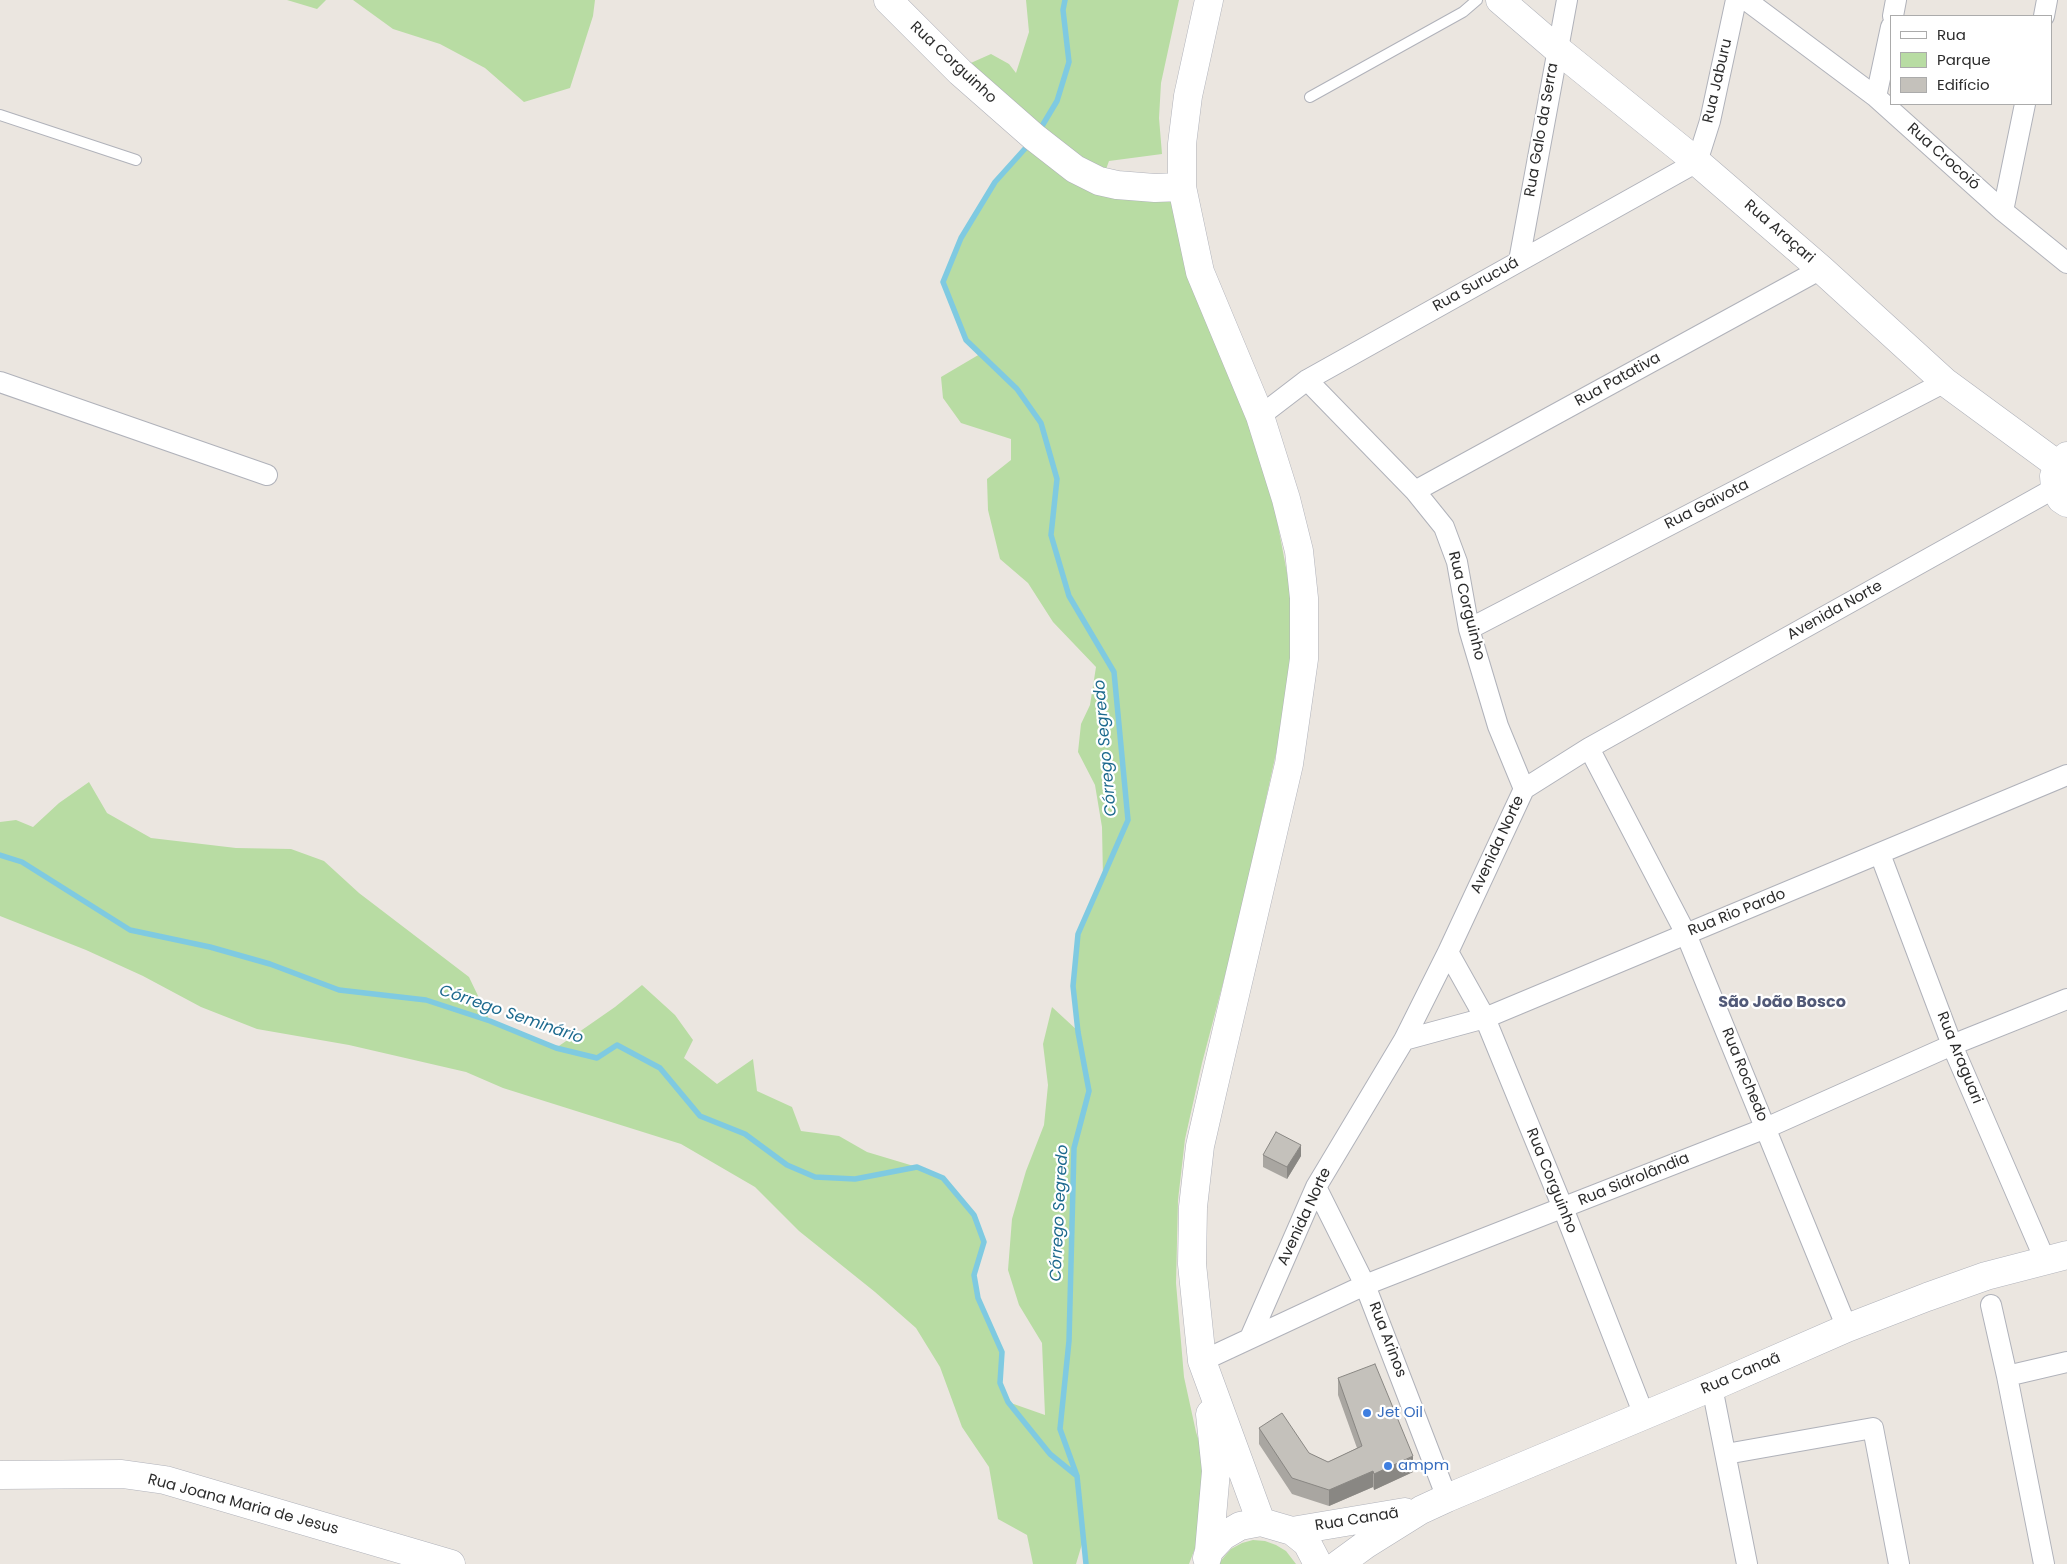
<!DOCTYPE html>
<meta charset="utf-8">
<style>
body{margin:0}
#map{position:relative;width:2067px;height:1564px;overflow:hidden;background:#ebe6e0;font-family:Poppins,sans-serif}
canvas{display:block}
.legend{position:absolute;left:1890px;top:15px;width:162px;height:90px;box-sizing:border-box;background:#fff;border:1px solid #ababab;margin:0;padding:6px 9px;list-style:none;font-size:15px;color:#2c2c2c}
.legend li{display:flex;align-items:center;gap:10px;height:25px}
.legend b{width:25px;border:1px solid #ababab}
</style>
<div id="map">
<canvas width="2067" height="1564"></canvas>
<ul class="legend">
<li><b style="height:6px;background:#fff"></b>Rua</li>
<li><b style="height:14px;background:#b8dca3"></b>Parque</li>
<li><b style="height:14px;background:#c4c1bb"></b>Edifício</li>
</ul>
</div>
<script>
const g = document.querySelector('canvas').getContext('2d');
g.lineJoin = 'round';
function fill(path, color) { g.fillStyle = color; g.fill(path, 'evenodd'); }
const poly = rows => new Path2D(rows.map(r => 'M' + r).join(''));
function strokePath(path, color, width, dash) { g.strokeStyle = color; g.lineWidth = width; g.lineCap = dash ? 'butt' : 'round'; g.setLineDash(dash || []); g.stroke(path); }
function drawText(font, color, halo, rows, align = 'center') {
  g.font = font + ' Poppins,sans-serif'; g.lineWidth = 4.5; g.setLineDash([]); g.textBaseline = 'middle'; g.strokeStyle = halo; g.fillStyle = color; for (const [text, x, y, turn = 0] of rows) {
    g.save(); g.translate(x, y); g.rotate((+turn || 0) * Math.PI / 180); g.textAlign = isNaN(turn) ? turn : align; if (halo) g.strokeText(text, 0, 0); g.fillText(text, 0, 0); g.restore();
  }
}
const green = poly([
 [287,0,326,0,317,9],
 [353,0,595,0,593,16,570,88,524,102,485,68,440,44,393,29],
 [1026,0,1179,0,1161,83,1159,118,1162,154,1109,161,1101,183,1169,191,1271,489,1292,599,1292,643,1286,708,1237,930,1202,1063,1185,1139,1178,1200,1176,1283,1184,1377,1196,1432,1207,1466,1199,1538,1189,1564,1086,1564,1082,1544,1076,1564,1033,1564,1027,1535,998,1519,989,1467,962,1427,940,1367,916,1328,875,1292,799,1231,755,1187,681,1144,503,1088,466,1072,349,1045,257,1029,201,1007,143,976,86,950,0,916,0,822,16,820,33,827,59,803,89,782,107,813,151,838,236,848,291,849,324,861,359,893,469,977,490,1021,556,1048,615,1007,642,985,675,1015,693,1040,684,1058,717,1084,753,1059,757,1091,792,1107,801,1131,839,1136,867,1152,917,1167,943,1178,974,1215,984,1242,974,1275,978,1298,1002,1352,1000,1383,1008,1402,1045,1415,1042,1343,1019,1305,1008,1270,1012,1219,1026,1171,1044,1125,1048,1085,1043,1044,1052,1007,1078,1031,1073,986,1078,934,1103,879,1102,827,1095,785,1078,752,1081,724,1090,705,1096,667,1053,622,1028,583,1000,559,988,510,987,479,1011,460,1011,439,961,423,943,398,941,377,980,354,966,340,943,282,961,238,995,182,1030,139,964,66,991,54,1009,64,1016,73,1029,32],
 [1253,1540,1265,1541,1276,1545,1286,1551,1296,1564,1218,1564,1231,1549,1242,1543]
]);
const stream = poly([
 [1039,131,1057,101,1069,62,1063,10,1065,0],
 [1031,142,995,182,961,238,943,282,966,340,1017,389,1041,423,1057,479,1051,535,1069,596,1114,672,1128,820,1078,934,1073,986,1078,1032,1089,1091,1074,1148,1069,1341,1060,1429,1077,1476,1086,1564],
 [0,855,22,862,130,930,210,947,270,964,339,990,426,1000,490,1021,556,1048,597,1058,617,1045,660,1068,700,1116,745,1134,787,1165,815,1177,855,1179,917,1167,943,1178,974,1215,984,1242,974,1275,978,1298,1002,1352,1000,1383,1008,1402,1050,1454,1077,1476]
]);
const lane = poly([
 [1310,97,1463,12,1477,0],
 [0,115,136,160]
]);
const street = poly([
 [1746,0,1876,97,2003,211,2067,263],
 [1893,16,1896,0],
 [2044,16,2047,0],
 [1876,97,1891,27],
 [2003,211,2025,104],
 [1519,261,1567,0],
 [1307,380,1415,491,1444,527,1457,562,1469,629,1498,726,1524,789],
 [0,382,267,475],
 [1260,416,1307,380,1697,162,1710,121,1736,0],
 [1415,491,1821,269],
 [1469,629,1945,382],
 [1589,748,1686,934,1847,1328],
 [1880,854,1952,1045,2045,1260],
 [1448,952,1485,1018,1563,1208,1644,1415],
 [1404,1040,1485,1018,2067,775],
 [1316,1187,1365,1285,1447,1498],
 [1991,1305,2007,1376,2044,1564],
 [1250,1338,1316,1187,1404,1040,1448,952,1524,789,1589,748,2055,488],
 [1202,1361,1365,1285,1766,1128,1952,1045,2067,999],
 [2007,1376,2067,1362],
 [1712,1387,1747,1564],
 [1726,1454,1873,1428,1899,1564]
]);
const secondary = poly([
 [888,0,960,72,1034,137,1075,169,1099,181,1117,185,1155,188,1182,187],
 [1209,0,1188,96,1182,144,1182,187,1200,272,1260,416,1286,499,1299,551,1304,598,1304,659,1289,764,1213,1089,1200,1146,1193,1207,1192,1264,1202,1361,1261,1522],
 [1500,0,1557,49,1697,162,1821,269,1945,382,2058,465],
 [2067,456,2058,465,2054,476,2055,488,2061,499,2067,503],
 [0,1475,122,1474,165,1480,451,1564],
 [1292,1531,1405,1512],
 [1209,1551,1216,1471,1210,1414],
 [1207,1558,1209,1551,1223,1536,1240,1526,1261,1522,1292,1531,1307,1543,1318,1564],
 [1339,1564,1365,1545,1421,1510,1447,1498,1712,1387,1847,1328,1927,1297,1986,1276,2067,1255]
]);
const wall = poly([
 [1263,1155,1301,1156,1287,1179,1263,1167],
 [1338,1378,1413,1472,1374,1490,1373,1487,1329,1506,1292,1494,1259,1444,1259,1428,1309,1453,1328,1462,1357,1448,1338,1395]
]);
const shadedWall = poly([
 [1301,1145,1301,1156,1287,1179,1287,1167],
 [1413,1456,1413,1472,1374,1490,1374,1474],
 [1373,1471,1373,1487,1329,1506,1329,1490]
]);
const building = poly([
 [1276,1132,1301,1145,1287,1167,1263,1155,1276,1132],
 [1375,1364,1413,1456,1374,1474,1373,1471,1329,1490,1292,1478,1259,1428,1282,1413,1309,1453,1328,1462,1362,1446,1338,1378,1375,1364]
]);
const markers = [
 [1367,1413,5,"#3f7fe0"],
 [1388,1466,5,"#3f7fe0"]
];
const streetNames = [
 ["Rua Corguinho",953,63,43],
 ["Rua Jaburu",1718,81,-77],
 ["Rua Galo da Serra",1542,130,-80],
 ["Rua Crocoió",1943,157,42],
 ["Rua Araçari",1779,232,41],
 ["Rua Surucuá",1476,285,-29],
 ["Rua Patativa",1618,380,-29],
 ["Rua Gaivota",1707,505,-27],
 ["Rua Corguinho",1466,606,76],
 ["Avenida Norte",1835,611,-29],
 ["Avenida Norte",1498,845,-65],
 ["Rua Rio Pardo",1737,913,-22],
 ["Rua Araguari",1959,1058,68],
 ["Rua Rochedo",1744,1075,68],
 ["Rua Sidrolândia",1634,1180,-22],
 ["Rua Corguinho",1551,1181,68],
 ["Avenida Norte",1305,1217,-65],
 ["Rua Arinos",1387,1340,69],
 ["Rua Canaã",1741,1374,-23],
 ["Rua Joana Maria de Jesus",243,1505,15],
 ["Rua Canaã",1357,1520,-9]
];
const shopNames = [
 ["Jet Oil",1377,1413],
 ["ampm",1398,1466]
];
const waterNames = [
 ["Córrego Segredo",1106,748,-95],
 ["Córrego Seminário",511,1015,19],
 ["Córrego Segredo",1060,1213,-87]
];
const neighbourhoodNames = [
 ["São João Bosco",1782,1003]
];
fill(green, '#b8dca3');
strokePath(stream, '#7fcae1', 5.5);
strokePath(lane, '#b0b2ba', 12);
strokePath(street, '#b0b2ba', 22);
strokePath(secondary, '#b0b2ba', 29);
strokePath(lane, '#fff', 10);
strokePath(street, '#fff', 20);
strokePath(secondary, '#fff', 28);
fill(wall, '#a9a6a1');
fill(shadedWall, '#898783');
fill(building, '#c4c1bb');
strokePath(building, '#898783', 1);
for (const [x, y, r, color] of markers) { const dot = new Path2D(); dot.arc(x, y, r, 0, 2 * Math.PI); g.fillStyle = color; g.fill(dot); strokePath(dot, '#fff', 2); }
drawText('15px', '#2c2c2c', '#fff', streetNames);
drawText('15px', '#366cbe', '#fff', shopNames, 'left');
drawText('italic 16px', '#1d6a8e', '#fff', waterNames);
drawText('bold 16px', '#515977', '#fff', neighbourhoodNames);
</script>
